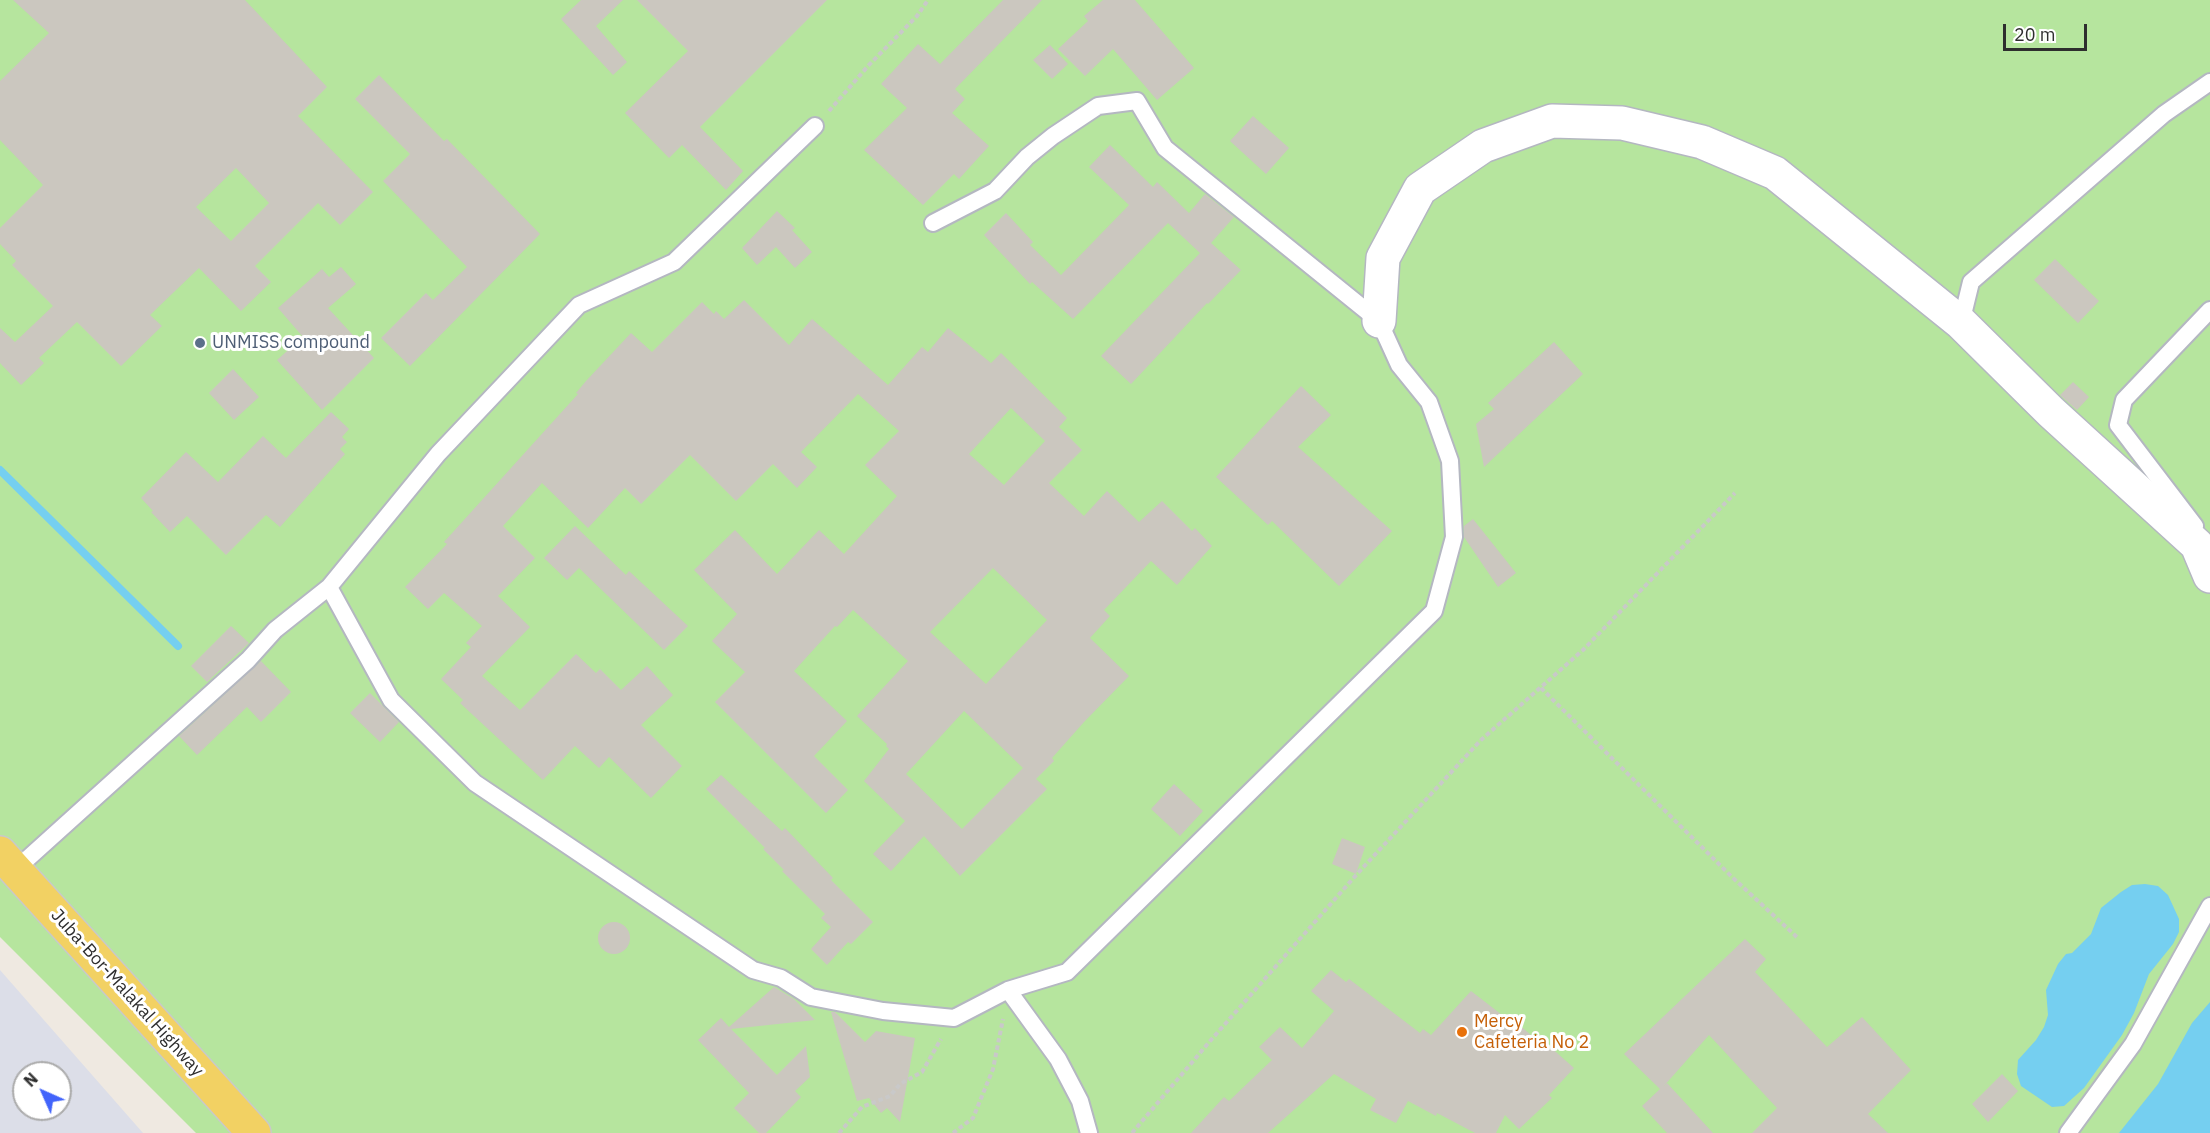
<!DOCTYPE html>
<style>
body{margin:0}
#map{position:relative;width:2210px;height:1133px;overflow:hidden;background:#efe9e1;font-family:"IBM Plex Sans",sans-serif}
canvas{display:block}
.north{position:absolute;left:12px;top:1061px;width:60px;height:60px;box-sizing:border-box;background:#fff;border:2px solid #ababab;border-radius:50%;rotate:315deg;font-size:16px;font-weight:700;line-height:24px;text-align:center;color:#2e2e2e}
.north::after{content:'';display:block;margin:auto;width:21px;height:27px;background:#4264fb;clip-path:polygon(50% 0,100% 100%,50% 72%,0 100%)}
.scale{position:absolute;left:2003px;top:24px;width:84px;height:27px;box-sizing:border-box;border:3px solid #2e2e2e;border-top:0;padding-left:8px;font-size:18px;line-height:21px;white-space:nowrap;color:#2e2e2e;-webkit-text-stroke:4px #fff;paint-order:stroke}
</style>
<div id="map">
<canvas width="2210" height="1133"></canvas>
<div class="north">N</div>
<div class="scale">20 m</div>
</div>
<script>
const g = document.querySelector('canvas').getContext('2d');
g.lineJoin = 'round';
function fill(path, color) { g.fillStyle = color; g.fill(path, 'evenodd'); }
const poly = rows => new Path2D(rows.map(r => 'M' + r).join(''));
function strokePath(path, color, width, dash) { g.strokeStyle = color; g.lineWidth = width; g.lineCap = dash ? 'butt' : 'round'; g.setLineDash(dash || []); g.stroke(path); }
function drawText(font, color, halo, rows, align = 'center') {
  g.font = font + ' "IBM Plex Sans",sans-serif'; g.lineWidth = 6; g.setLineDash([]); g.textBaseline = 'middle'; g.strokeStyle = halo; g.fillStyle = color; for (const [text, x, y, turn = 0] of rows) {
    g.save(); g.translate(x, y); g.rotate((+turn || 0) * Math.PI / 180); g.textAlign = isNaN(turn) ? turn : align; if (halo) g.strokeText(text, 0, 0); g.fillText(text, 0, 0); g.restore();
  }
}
const airport = poly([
 [0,970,143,1133,0,1133],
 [24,1073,60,1073,60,1109,24,1109]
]);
const green = poly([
 [0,0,2210,0,2210,1133,196,1133,0,937]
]);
const water = poly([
 [2145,884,2158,886,2168,895,2179,919,2179,932,2173,944,2149,974,2134,1013,2122,1035,2084,1088,2064,1106,2052,1107,2021,1086,2017,1074,2018,1060,2036,1040,2044,1027,2048,1015,2046,990,2058,964,2066,954,2072,953,2091,934,2101,908,2121,892,2132,885],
 [2210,1002,2210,1133,2119,1133,2158,1084,2192,1023]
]);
const stream = poly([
 [0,470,178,646]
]);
const building = poly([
 [13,0,245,0,327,87,298,116,373,192,340,225,318,203,255,266,271,282,241,311,199,268,150,315,162,326,121,366,77,322,39,358,44,363,21,385,0,363,0,328,15,342,53,306,12,265,16,261,0,244,0,228,43,185,0,140,0,81,49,33],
 [236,168,269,203,231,241,196,207],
 [581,0,623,0,596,26,627,62,613,75,561,19],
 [637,0,827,0,700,127,743,171,726,190,682,145,669,158,625,113,688,51],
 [1003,0,1042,0,955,89,965,99,952,113,989,146,959,179,954,174,923,205,864,150,907,108,881,84,918,44,940,64],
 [1103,0,1135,0,1194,68,1157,100,1113,49,1085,76,1058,49,1088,21,1084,16],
 [1050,45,1068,64,1052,79,1033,60],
 [379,75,444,141,447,139,540,234,410,366,381,338,426,293,433,300,467,267,383,181,410,154,355,99],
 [1253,116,1289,148,1266,174,1230,141],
 [1110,145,1153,187,1157,182,1189,213,1205,194,1234,217,1211,243,1241,270,1208,304,1207,303,1131,384,1101,356,1200,253,1168,223,1073,319,1032,282,1030,284,984,235,1006,213,1033,242,1030,245,1061,275,1129,205,1089,167],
 [777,211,795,228,792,230,812,252,795,268,776,247,757,265,742,248],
 [2055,259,2099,301,2078,323,2034,280],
 [341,267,356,284,328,308,374,358,322,410,277,360,303,337,278,308,322,269,329,277],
 [744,300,789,345,812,319,888,385,922,347,928,352,948,328,991,363,1001,353,1067,418,1059,427,1082,450,1049,483,1084,516,1107,491,1139,522,1162,501,1192,531,1195,528,1212,546,1177,585,1151,561,1104,610,1110,616,1090,638,1129,676,1084,722,1052,758,1054,761,1036,779,1047,789,960,876,924,836,891,871,873,854,905,821,864,781,889,749,886,746,887,744,857,716,908,661,853,610,837,627,835,626,794,671,847,721,814,756,848,790,826,813,715,702,745,672,712,641,737,614,694,570,735,530,777,574,819,530,844,554,897,496,865,465,899,431,858,394,801,452,817,467,797,488,773,464,736,501,690,455,641,504,625,488,588,528,542,483,503,526,535,558,498,596,530,627,482,676,520,710,576,654,596,673,600,669,621,690,647,666,673,695,641,725,682,766,651,798,609,757,599,768,575,746,543,780,460,703,463,700,441,679,471,647,466,643,482,626,444,593,428,609,405,587,447,544,444,542,578,394,576,393,586,381,631,333,652,352,702,302,714,314,716,311,724,319],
 [1011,408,1045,441,1004,485,969,454],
 [993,568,1047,620,986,684,930,632],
 [964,711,1023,768,962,829,906,774],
 [1554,342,1583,374,1484,467,1476,424,1494,409,1488,403],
 [233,369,259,397,234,420,209,393],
 [2073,382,2089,397,2077,410,2060,395],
 [1301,386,1331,415,1298,447,1392,531,1339,586,1272,521,1268,525,1216,477],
 [331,412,349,429,342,437,347,442,340,449,345,454,280,527,266,515,226,555,187,516,170,532,151,512,153,511,141,498,186,452,218,482,263,436,286,458],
 [1473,519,1516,573,1498,587,1464,537,1464,526],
 [575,526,626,575,629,571,688,626,664,650,579,568,567,580,544,558],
 [231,626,249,643,207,682,191,666],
 [261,661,291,692,261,722,247,707,197,755,179,736],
 [370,693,399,722,380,742,350,713],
 [721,775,782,831,785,828,833,878,831,880,873,922,851,944,848,942,827,965,811,949,831,927,821,918,825,914,782,871,784,870,763,849,765,848,706,789],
 [1174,784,1203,811,1180,836,1151,809],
 [1342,838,1365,847,1356,874,1332,864],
 '598 938a16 16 0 1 1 32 0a16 16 0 1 1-32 0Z',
 [1745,939,1766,959,1755,972,1827,1047,1862,1017,1911,1070,1868,1114,1888,1133,1752,1133,1777,1108,1709,1035,1663,1087,1667,1083,1713,1133,1667,1133,1642,1106,1660,1089,1624,1054],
 [1331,970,1346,982,1349,979,1420,1033,1423,1029,1431,1035,1471,991,1515,1025,1517,1023,1546,1048,1548,1045,1574,1068,1549,1095,1552,1098,1519,1129,1505,1115,1496,1133,1475,1133,1437,1113,1436,1116,1408,1101,1396,1123,1370,1110,1376,1099,1334,1074,1268,1133,1191,1133,1224,1097,1229,1101,1272,1060,1259,1047,1280,1027,1302,1048,1334,1011,1311,991],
 [774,987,794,999,815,1020,731,1029,777,1075,806,1046,810,1077,795,1091,801,1097,766,1133,759,1133,734,1108,749,1093,698,1040,721,1018,729,1027],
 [831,1012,835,1012,865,1042,876,1031,915,1038,900,1122,887,1108,881,1113,869,1098,857,1101],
 [2002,1074,2018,1091,1988,1122,1972,1104]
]);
const path = poly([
 [829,111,868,66,917,16,928,0],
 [1541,688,1732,877,1798,938],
 [839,1133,862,1107,890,1096,900,1084,922,1072,941,1039],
 [953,1133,973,1118,993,1069,1003,1019],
 [1132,1133,1211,1040,1357,874,1481,740,1583,650,1735,493]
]);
const service = poly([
 [1961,323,1971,282,2164,114,2210,82],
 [2195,526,2118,425,2124,400,2210,310],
 [329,587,391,700,475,783,753,970,781,978,811,997,883,1011,954,1018,1008,990,1067,972,1434,611,1454,537,1450,461,1429,402,1399,365,1379,321,1165,148,1137,101,1098,106,1053,136,1027,157,995,191,933,223],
 [15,870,248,660,275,630,329,587,438,454,579,305,674,262,815,126],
 [1008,990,1058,1059,1080,1101,1089,1133],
 [2068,1133,2133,1044,2210,906]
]);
const minor = poly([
 [1379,321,1383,258,1420,189,1483,146,1552,121,1622,123,1702,142,1775,173,1961,323,2051,412,2197,545,2210,576]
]);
const primary = poly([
 [0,853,254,1133]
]);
const markers = [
 [200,343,6,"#5c6f8a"],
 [1462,1032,6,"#e8710a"]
];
const serviceNames = [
 ["UNMISS compound",212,343]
];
const streetNames = [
 ["Juba-Bor-Malakal Highway",127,993,48]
];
const foodNames = [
 ["Mercy",1474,1022],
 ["Cafeteria No 2",1474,1043]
];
fill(airport, '#dcdee8');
fill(green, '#b6e59e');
fill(water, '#75cff0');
strokePath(stream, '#75cff0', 8);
fill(building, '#cbc7bf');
strokePath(service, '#b4b7c1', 20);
strokePath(minor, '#b4b7c1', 36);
strokePath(primary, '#c9c9c9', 36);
strokePath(path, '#c9c9c9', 4, [4.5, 3]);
strokePath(service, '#fff', 16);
strokePath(minor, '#fff', 33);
strokePath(primary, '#f2d163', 33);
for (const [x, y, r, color] of markers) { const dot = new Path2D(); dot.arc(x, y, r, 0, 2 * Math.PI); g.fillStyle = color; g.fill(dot); strokePath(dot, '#fff', 2); }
drawText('18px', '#4e5e75', '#fff', serviceNames, 'left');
drawText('18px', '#2e2e2e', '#fff', streetNames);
drawText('18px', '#c56008', '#fff', foodNames, 'left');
</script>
